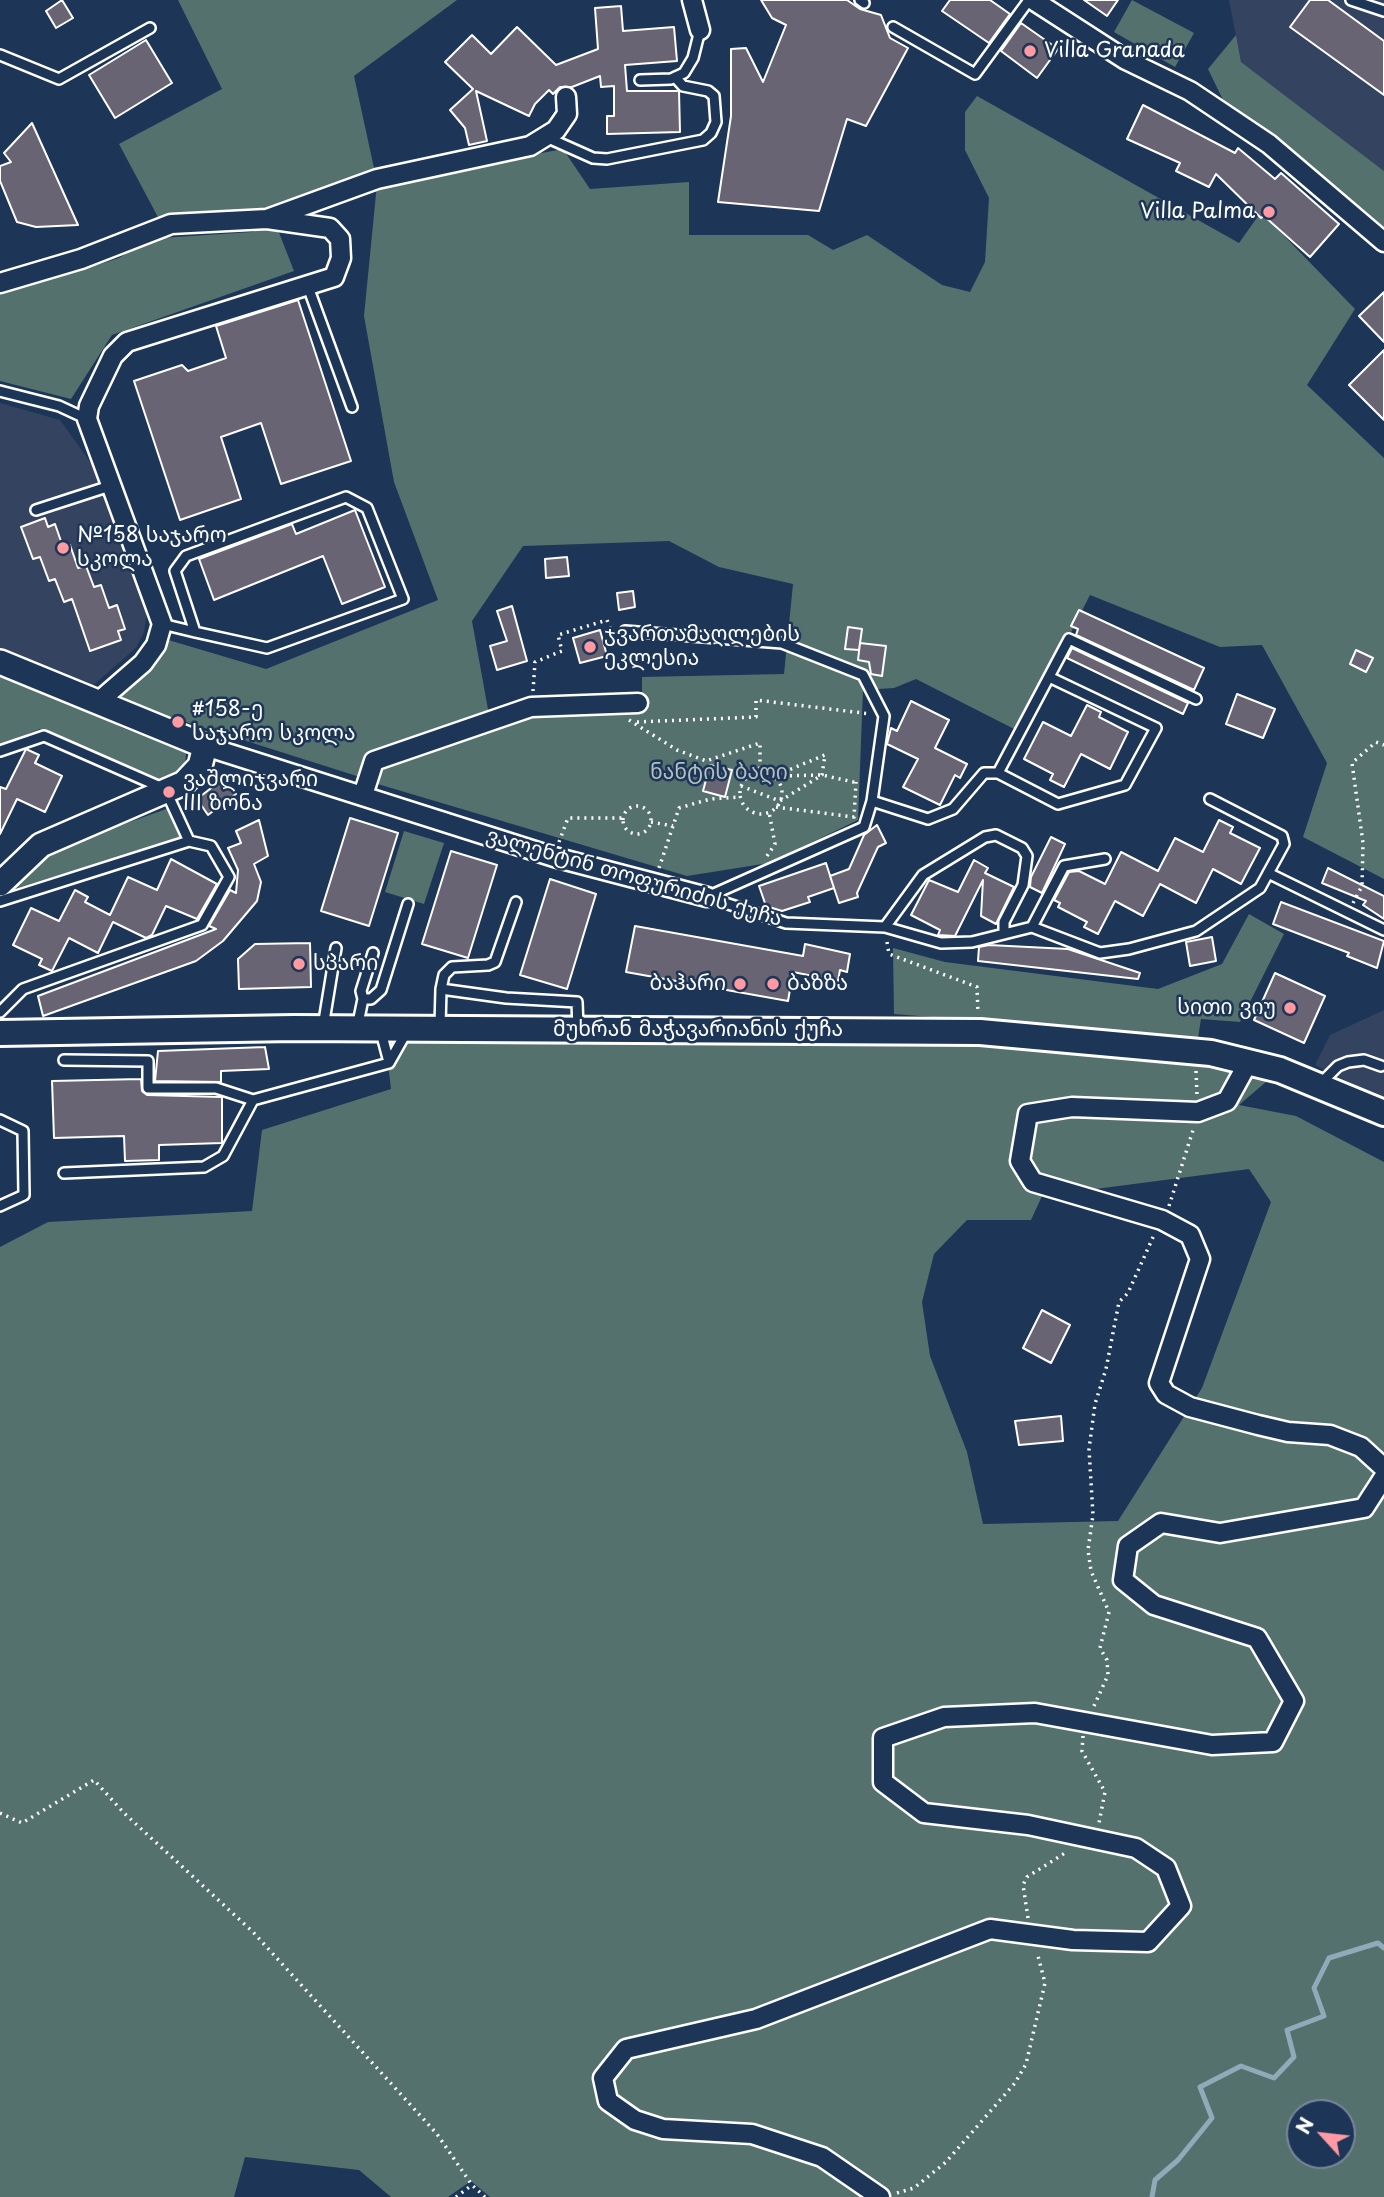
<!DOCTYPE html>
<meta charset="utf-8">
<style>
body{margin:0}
#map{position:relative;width:1384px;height:2197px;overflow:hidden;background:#1d3557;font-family:"Playpen Sans",sans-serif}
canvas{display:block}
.north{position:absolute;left:1286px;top:2099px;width:70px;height:70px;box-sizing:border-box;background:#1d3557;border:2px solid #77869a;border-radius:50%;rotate:297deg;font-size:19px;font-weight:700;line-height:28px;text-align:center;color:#fff}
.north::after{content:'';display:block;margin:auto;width:24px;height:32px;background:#ff9aa2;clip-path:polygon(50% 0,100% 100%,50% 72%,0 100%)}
</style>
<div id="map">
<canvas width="1384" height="2197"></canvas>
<div class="north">N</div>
</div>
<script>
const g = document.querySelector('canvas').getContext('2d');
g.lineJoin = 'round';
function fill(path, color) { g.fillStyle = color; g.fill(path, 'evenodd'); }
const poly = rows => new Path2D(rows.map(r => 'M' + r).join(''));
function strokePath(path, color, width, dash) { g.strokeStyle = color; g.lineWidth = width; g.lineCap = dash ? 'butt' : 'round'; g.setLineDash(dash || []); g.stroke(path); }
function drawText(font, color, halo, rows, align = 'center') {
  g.font = font + ' "Playpen Sans","Noto Sans Georgian",sans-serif'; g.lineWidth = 5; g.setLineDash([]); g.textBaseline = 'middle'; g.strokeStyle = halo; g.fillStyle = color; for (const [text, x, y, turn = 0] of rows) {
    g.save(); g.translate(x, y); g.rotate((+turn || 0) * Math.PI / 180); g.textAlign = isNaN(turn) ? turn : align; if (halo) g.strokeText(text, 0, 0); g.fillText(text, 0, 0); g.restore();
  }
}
const built = poly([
 [1229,0,1384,0,1384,171,1241,62],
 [0,403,60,420,106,484,147,612,144,632,136,648,90,688,0,652],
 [1384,1010,1384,1100,1315,1065,1330,1035]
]);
const green = poly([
 [178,0,457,0,354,76,374,168,273,209,160,221,119,144,222,89],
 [1132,0,1194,33,1175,67,1114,32],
 [1236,35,1241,62,1384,171,1384,230,1278,138,1226,106,1208,69],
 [977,96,1239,243,1261,212,1355,309,1307,385,1384,458,1384,879,1303,837,1327,763,1262,645,1220,647,1090,595,1020,732,916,679,894,688,863,690,858,820,769,863,687,876,371,782,378,763,530,714,642,711,642,677,784,674,793,584,719,567,669,541,523,546,472,621,489,715,367,757,363,778,117,700,148,666,165,639,266,669,438,600,394,482,364,316,377,184,563,149,590,189,689,182,689,235,808,235,833,250,867,235,942,285,970,292,985,262,989,198,965,150,965,112],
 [276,225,294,271,112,335,71,399,0,381,0,289,82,270,119,258,139,245,161,238,252,232],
 [0,677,51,693,123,728,186,753,185,766,176,775,160,779,40,729,0,745],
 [169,808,181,838,10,890,43,853],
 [404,831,444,843,424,904,385,892],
 [1249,914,1284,934,1240,1022,1201,1019,1198,1038,894,1014,893,948,945,962,1158,989,1222,964],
 [884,1030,1280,1070,1239,1105,1296,1116,1384,1162,1384,2197,490,2197,471,2181,448,2197,391,2197,359,2170,245,2157,234,2197,0,2197,0,1247,48,1222,252,1211,262,1130,391,1089,385,1038],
 [1249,1169,1271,1202,1202,1388,1118,1521,983,1524,967,1452,930,1356,922,1302,934,1254,967,1220,1031,1220,1042,1196],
 [1300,2113,1342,2113,1342,2155,1300,2155]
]);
const stream = poly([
 [1152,2197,1155,2180,1178,2160,1212,2118,1200,2087,1241,2066,1274,2078,1294,2057,1287,2030,1324,2016,1314,1988,1329,1958,1378,1943,1384,1948]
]);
const building = poly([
 [62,0,73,18,56,28,46,11,62,0],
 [761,0,847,0,860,9,881,15,890,38,908,48,866,126,847,119,819,211,718,202,731,116,731,49,746,48,763,82,786,25,772,18,761,0],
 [950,0,990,0,1010,14,989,43,942,11,950,0],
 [1084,0,1118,0,1107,16,1084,0],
 [1310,0,1328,0,1384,41,1384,95,1290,27,1310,0],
 [621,6,623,31,674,27,677,61,625,65,627,91,679,91,680,132,607,134,607,116,614,116,614,86,601,87,600,76,572,87,560,87,553,94,549,90,535,104,529,116,476,91,487,141,469,145,465,128,450,110,473,89,445,62,472,35,491,54,517,27,556,65,598,49,595,8,621,6],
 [1021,23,1058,49,1037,78,1001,51,1021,23],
 [146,40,172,83,115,118,89,75,146,40],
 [1143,105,1235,153,1238,148,1275,179,1281,173,1339,224,1310,257,1264,216,1261,218,1216,174,1209,187,1176,171,1180,163,1127,139,1143,105],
 [32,123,78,225,36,227,17,222,0,181,0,166,11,162,4,153,32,123],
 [1384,292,1384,342,1359,316,1384,292],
 [298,300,351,461,281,484,261,423,221,437,241,499,180,520,134,381,182,365,188,371,226,358,216,326,298,300],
 [1384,350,1384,420,1349,385,1384,350],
 [355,510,385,587,342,604,323,556,214,600,199,559,292,524,296,534,355,510],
 [45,518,48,527,55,524,63,547,70,545,78,568,86,566,94,587,101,585,109,608,117,605,125,629,118,631,121,640,90,651,72,599,64,602,55,579,49,581,40,557,33,559,21,527,45,518],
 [567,557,569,576,546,578,545,559,567,557],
 [633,591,635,607,619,610,617,593,633,591],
 [512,606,527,661,497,670,490,646,507,641,497,611,512,606],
 [1079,610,1204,668,1194,690,1076,635,1078,629,1071,626,1079,610],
 [848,627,862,629,859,650,845,649,848,627],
 [600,630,607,656,580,663,573,638,600,630],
 [860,643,886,646,882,676,871,674,869,662,858,660,860,643],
 [1072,648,1188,703,1183,714,1067,658,1072,648],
 [1356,650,1373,658,1366,672,1350,664,1356,650],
 [1237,694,1275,709,1263,738,1226,724,1237,694],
 [911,701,949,720,935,748,967,764,960,778,955,775,940,805,903,787,918,759,887,744,891,728,897,731,911,701],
 [1087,705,1101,712,1099,717,1128,732,1110,769,1081,754,1064,787,1050,780,1053,774,1024,759,1043,722,1071,736,1087,705],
 [26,749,39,755,35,763,62,776,45,812,17,799,0,834,0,787,6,789,26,749],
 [710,765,732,770,725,797,703,791,710,765],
 [224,778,236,794,208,815,197,799,224,778],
 [350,818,398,833,369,926,321,911,350,818],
 [259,820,268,856,254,864,261,882,257,901,223,941,196,961,43,1016,38,996,216,929,209,926,230,890,236,893,238,870,228,848,241,843,236,831,259,820],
 [1219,820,1233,827,1230,833,1260,848,1241,884,1213,869,1196,903,1160,884,1143,916,1115,901,1098,934,1084,927,1087,922,1058,907,1060,903,1054,900,1069,872,1079,871,1105,884,1121,852,1158,871,1175,838,1203,852,1219,820],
 [877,825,886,843,878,847,857,893,858,897,839,903,830,876,849,869,864,835,877,825],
 [1051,837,1065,844,1042,893,1030,887,1031,877,1051,837],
 [451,851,497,865,468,958,422,944,451,851],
 [171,859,217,884,197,919,166,906,152,935,146,938,113,922,98,953,69,938,52,971,39,965,42,959,13,945,31,908,59,921,75,890,88,897,85,902,110,915,128,877,157,890,171,859],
 [974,860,988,868,985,873,1014,887,996,924,981,916,983,880,955,936,938,935,940,930,911,915,929,880,958,892,974,860],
 [826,863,834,888,808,897,810,902,782,911,766,906,759,886,826,863],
 [1328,868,1384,896,1384,919,1363,905,1366,901,1322,883,1328,868],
 [550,879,596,894,567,989,520,975,550,879],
 [1281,902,1384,941,1377,968,1347,956,1349,953,1273,924,1281,902],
 [635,926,803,956,805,944,850,954,847,972,840,970,838,981,793,972,788,1001,626,972,635,926],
 [1212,937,1216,961,1190,966,1186,942,1212,937],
 [310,943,311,987,239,989,238,959,255,944,310,943],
 [989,945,1068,949,1140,973,1138,979,978,961,979,947,989,945],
 [1275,973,1325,996,1304,1043,1254,1020,1275,973],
 [265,1047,269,1069,221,1071,221,1082,155,1081,158,1051,265,1047],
 [141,1079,142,1091,147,1095,222,1097,222,1143,159,1145,159,1160,125,1161,124,1136,54,1138,52,1081,141,1079],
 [1042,1310,1070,1325,1051,1363,1023,1348,1042,1310],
 [1061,1416,1063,1441,1019,1445,1015,1421,1061,1416]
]);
const path = poly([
 [533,691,535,662,562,651,558,635,607,620,612,633],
 [629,720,677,750,706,761,760,743,760,772],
 [637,722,756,717,756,700,871,714],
 '740 793a21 21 0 1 1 42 0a21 21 0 1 1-42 0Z',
 [776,776,822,775,858,783],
 [741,786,780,801,822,775,825,755,774,776],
 '623 820a14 14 0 1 1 28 0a14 14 0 1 1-28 0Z',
 [776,807,854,817,856,782],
 [651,822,673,826],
 [559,842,568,818,623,818],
 [767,856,775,844,769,812],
 [659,868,679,808,710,799,740,797],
 [1353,903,1362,886,1363,843,1352,763,1376,742,1384,745],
 [887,942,889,954,977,987,978,1013],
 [1196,1071,1197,1095],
 [1169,1206,1194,1127],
 [1094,1706,1108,1675,1107,1660,1100,1648,1109,1612,1091,1571,1088,1550,1093,1515,1089,1449,1095,1404,1106,1369,1119,1302,1128,1293,1154,1235],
 [1083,1736,1082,1751,1105,1792,1099,1823],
 [0,1813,22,1823,94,1780,124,1813,253,1932,437,2134,472,2185,485,2197],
 [1028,1918,1023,1885,1027,1877,1068,1851],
 [897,2193,914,2188,946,2162,1015,2083,1026,2064,1045,1983,1037,1952],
 [456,2197,472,2185]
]);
const service = poly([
 [860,0,864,3],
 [1351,0,1384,11],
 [893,27,975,74,1029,0],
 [0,55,59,79,150,28],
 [640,80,671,79,684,73,693,58,700,30],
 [546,137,593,158,607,159,703,140,711,133,716,122,714,96,708,91,683,86,675,77],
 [307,284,352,407],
 [0,391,59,406,87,419],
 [36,510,113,485],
 [162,624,195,632,267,648,403,599,367,508,346,497,186,556,175,571,195,632],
 [625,631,782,643,863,675,884,716,872,801,864,827,707,897],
 [0,751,44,736,165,789,189,841],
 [998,773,1058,804,1125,785,1156,728,1049,677],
 [872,801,928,819,953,809,984,773,998,773,1069,639,1196,699],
 [1268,873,1384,930],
 [707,897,786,923,885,927,941,943,972,942,1032,927,1100,953,1129,949,1196,931,1260,888,1284,844,1282,836,1210,799],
 [0,901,189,841,211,846,229,877,202,925,23,989,0,1012],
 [516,902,495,962,488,965,452,967,444,975,441,989,506,998,577,1002,578,1028],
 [885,927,923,875,985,837,996,835,1022,848,1027,856,1023,885,1004,922,1004,934],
 [1032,927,1064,866,1105,859],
 [373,953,361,991,363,999,371,999,381,990,408,904],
 [440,1026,441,989],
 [323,1027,336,948],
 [357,1028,363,999],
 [381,1032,389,1062],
 [64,1060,148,1061,148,1088,216,1088,253,1100],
 [1320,1084,1338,1066,1348,1062,1364,1060,1381,1066],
 [0,1120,23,1131,24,1195,0,1206],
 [64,1173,204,1167,223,1156,253,1100,389,1063,407,1031]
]);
const minor = poly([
 [692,0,700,30],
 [1033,0,1126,60,1190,91,1269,144,1384,242],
 [0,283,81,259,171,224,267,219,377,179,530,146,556,130,567,114,566,97],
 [98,702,143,663,156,645,162,624,87,419,89,406,113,356,127,342,334,277,341,258,340,239,330,228,267,219],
 [205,746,554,857,707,897],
 [363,795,374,761,531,707,638,703],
 [1249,1061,1227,1101,1198,1112,1072,1107,1028,1114,1020,1161,1033,1182,1162,1220,1190,1235,1200,1259,1159,1383,1166,1394,1190,1407,1258,1425,1288,1432,1330,1435,1361,1447,1384,1468],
 [880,2197,822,2157,752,2134,663,2129,635,2120,608,2101,603,2078,626,2049,756,2019,990,1929,1073,1940,1148,1942,1181,1906,1166,1868,1136,1848,1028,1825,924,1813,883,1782,883,1738,944,1717,1035,1713,1212,1745,1273,1742,1294,1701,1257,1638,1154,1605,1123,1580,1128,1546,1161,1523,1220,1533,1364,1508,1384,1477]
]);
const tertiary = poly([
 [0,662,205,746,200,766,184,783,41,845,0,884]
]);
const secondary = poly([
 [0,1033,294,1028,980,1032,1211,1053,1280,1070,1384,1113]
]);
const markers = [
 [1030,51,7,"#ff9aa2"],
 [1269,212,7,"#ff9aa2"],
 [63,548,7,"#ff9aa2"],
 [590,647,7,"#ff9aa2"],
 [178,722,7,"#ff9aa2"],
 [169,792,7,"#ff9aa2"],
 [299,964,7,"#ff9aa2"],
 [740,984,7,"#ff9aa2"],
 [773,984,7,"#ff9aa2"],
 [1290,1008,7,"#ff9aa2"]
];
const poiNames = [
 ["Villa Granada",1044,51],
 ["Villa Palma",1255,212,"right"],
 ["№158 საჯარო",77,536],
 ["სკოლა",77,560],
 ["ჯვართამაღლების",604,635],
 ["ეკლესია",604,659],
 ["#158-ე",192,710],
 ["საჯარო სკოლა",192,734],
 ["ვაშლიჯვარი",183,780],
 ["III ზონა",183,804],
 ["სპარი",313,964],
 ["ბაჰარი",726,984,"right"],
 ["ბაზზა",787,984],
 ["სითი ვიუ",1276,1008,"right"]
];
const parkNames = [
 ["ნანტის ბაღი",719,773]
];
const streetNames = [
 ["ვალენტინ თოფურიძის ქუჩა",634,878,16],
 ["მუხრან მაჭავარიანის ქუჩა",698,1030]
];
fill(built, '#34435f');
fill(green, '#55716e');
strokePath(stream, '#8faab8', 5);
fill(building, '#686473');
strokePath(building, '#fff', 2);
strokePath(service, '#fff', 14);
strokePath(minor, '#fff', 23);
strokePath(tertiary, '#fff', 28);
strokePath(secondary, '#fff', 30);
strokePath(path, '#fff', 3.5, [2, 5]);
strokePath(service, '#1d3557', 9);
strokePath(minor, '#1d3557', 18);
strokePath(tertiary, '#1d3557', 23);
strokePath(secondary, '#1d3557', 24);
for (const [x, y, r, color] of markers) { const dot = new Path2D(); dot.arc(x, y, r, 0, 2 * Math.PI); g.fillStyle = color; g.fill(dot); strokePath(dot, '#1d3557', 2.5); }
drawText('21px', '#fff', '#1d3557', poiNames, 'left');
drawText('21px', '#b2bfbe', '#1d3557', parkNames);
drawText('21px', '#fff', '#1d3557', streetNames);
</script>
